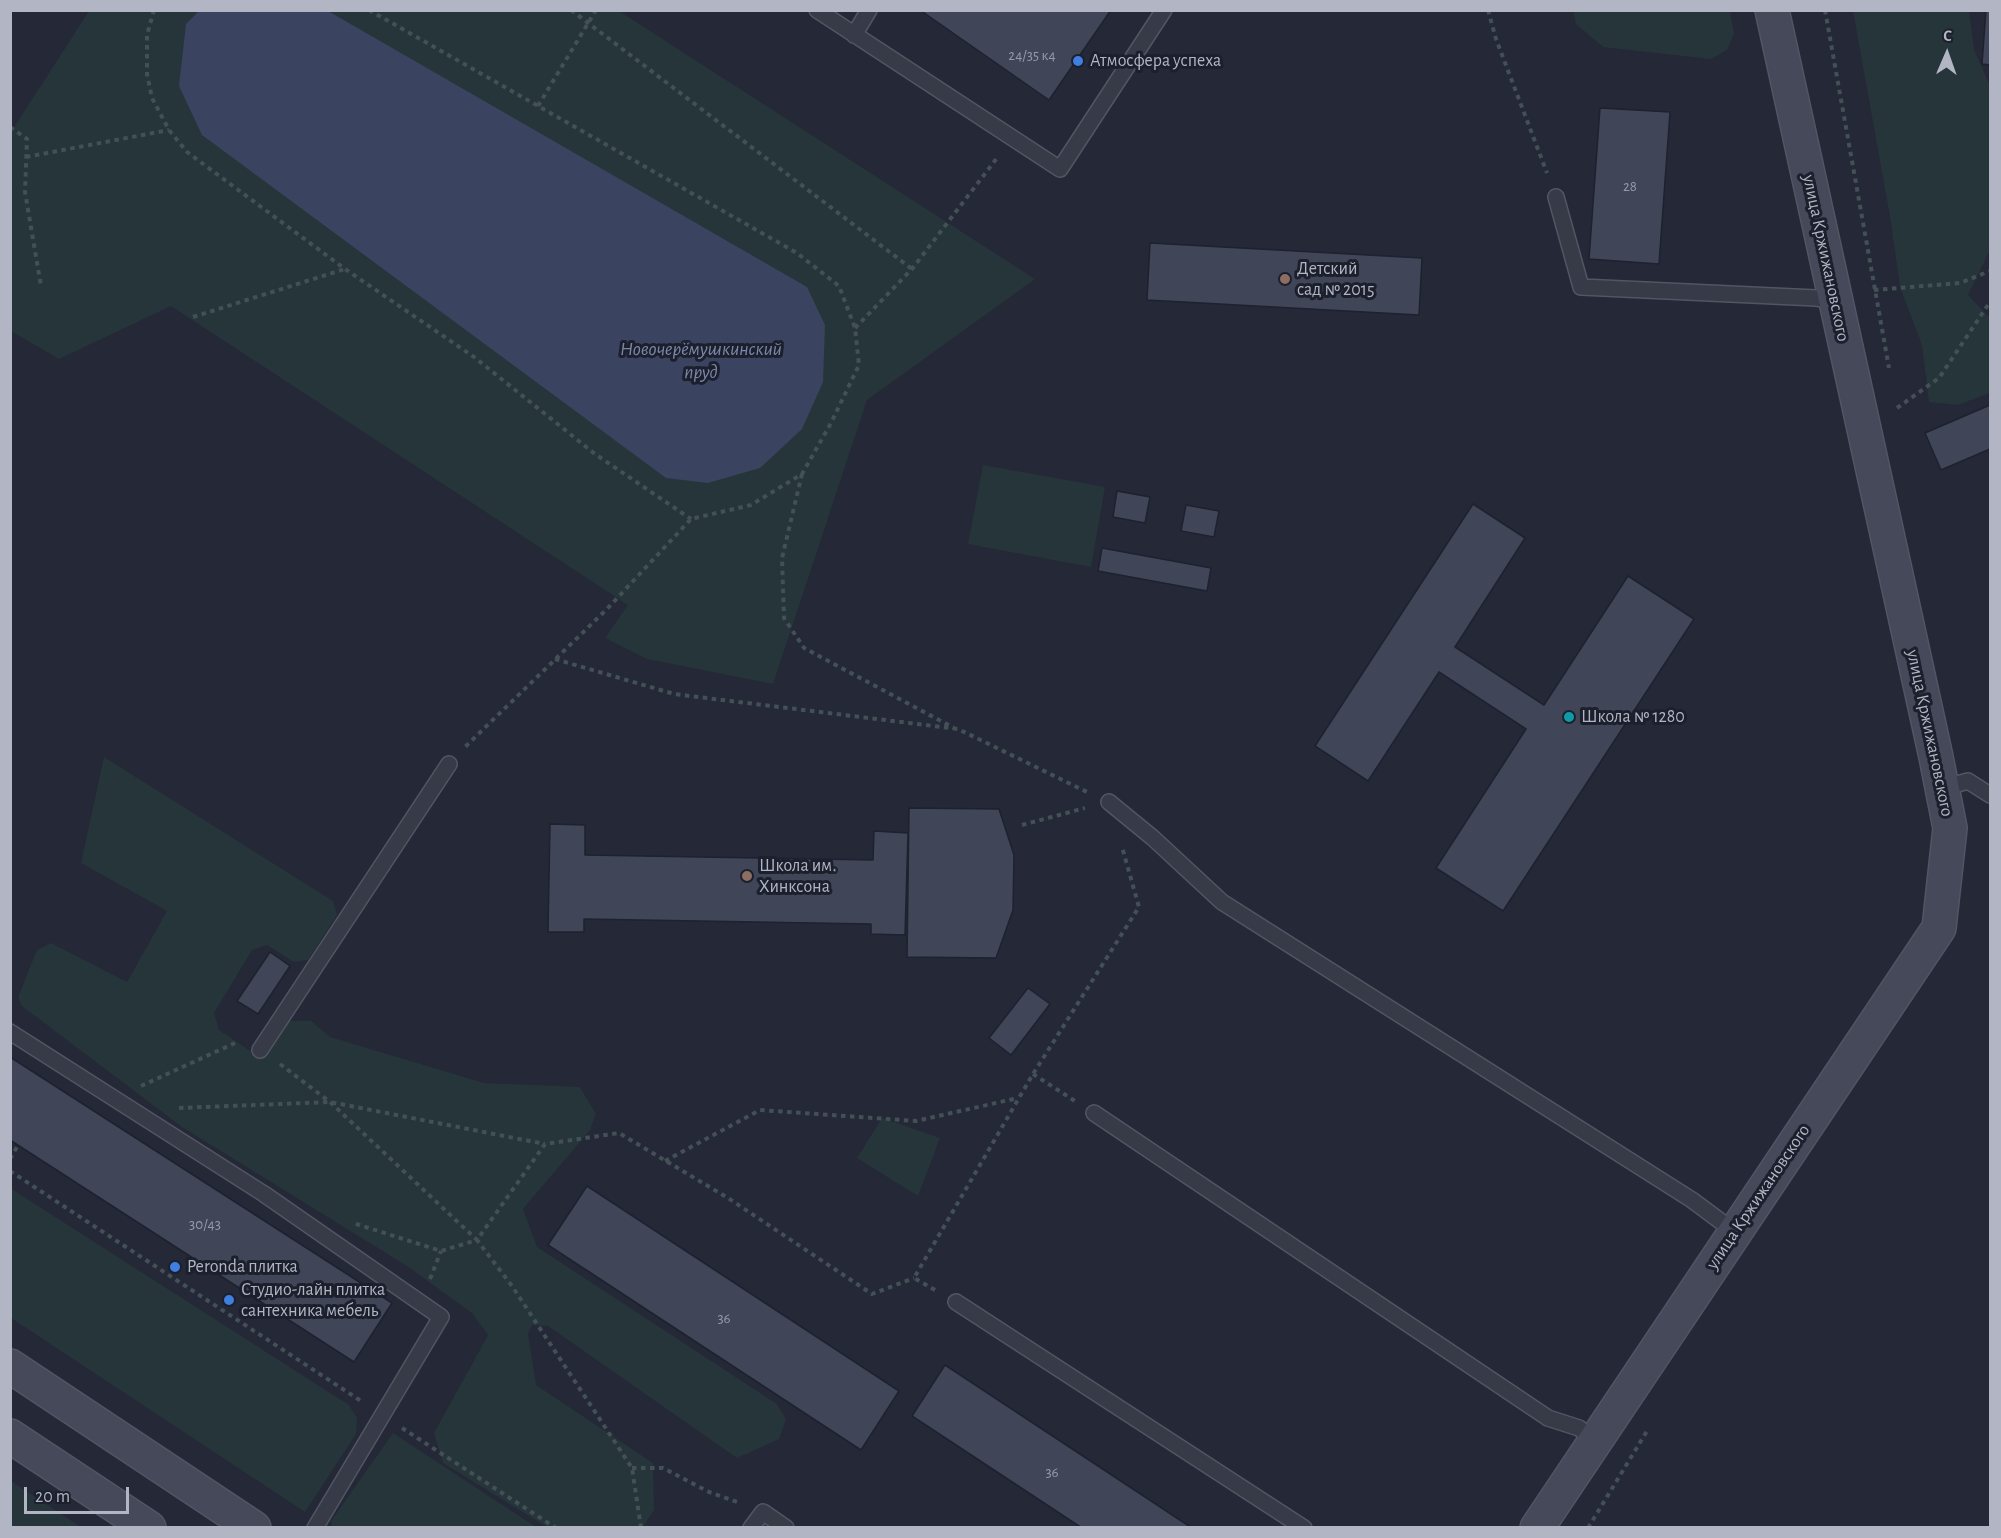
<!DOCTYPE html>
<meta charset="utf-8">
<style>
body{margin:0}
#map{position:relative;width:2001px;height:1538px;overflow:hidden;background:#242837;font-family:"Alegreya Sans",sans-serif}
canvas{display:block}
.frame{position:absolute;inset:0;border:12px solid #b2b5c4;pointer-events:none}
.north{position:absolute;left:1917px;top:24px;width:60px;height:60px;-webkit-text-stroke:4px #1c202d;paint-order:stroke;rotate:2deg;font-size:16px;font-weight:700;line-height:24px;text-align:center;color:#b2b5c4}
.north::after{content:'';display:block;margin:auto;width:21px;height:27px;background:#b2b5c4;clip-path:polygon(50% 0,100% 100%,50% 72%,0 100%)}
.scale{position:absolute;left:24px;top:1487px;width:105px;height:27px;box-sizing:border-box;border:3px solid #b2b5c4;border-top:0;padding-left:8px;font-size:18px;line-height:21px;white-space:nowrap;color:#b2b5c4;-webkit-text-stroke:4px #1c202d;paint-order:stroke}
</style>
<div id="map">
<canvas width="2001" height="1538"></canvas>
<div class="frame"></div>
<div class="north">С</div>
<div class="scale">20 m</div>
</div>
<script>
const g = document.querySelector('canvas').getContext('2d');
g.lineJoin = 'round';
function fill(path, color) { g.fillStyle = color; g.fill(path, 'evenodd'); }
const poly = rows => new Path2D(rows.map(r => 'M' + r).join(''));
function strokePath(path, color, width, dash) { g.strokeStyle = color; g.lineWidth = width; g.lineCap = dash ? 'butt' : 'round'; g.setLineDash(dash || []); g.stroke(path); }
function drawText(font, color, halo, rows, align = 'center') {
  g.font = font + ' "Alegreya Sans",sans-serif'; g.lineWidth = 6; g.setLineDash([]); g.textBaseline = 'middle'; g.strokeStyle = halo; g.fillStyle = color; for (const [text, x, y, turn = 0] of rows) {
    g.save(); g.translate(x, y); g.rotate((+turn || 0) * Math.PI / 180); g.textAlign = isNaN(turn) ? turn : align; if (halo) g.strokeText(text, 0, 0); g.fillText(text, 0, 0); g.restore();
  }
}
const green = poly([
 [89,11,619,11,1035,279,867,400,773,684,647,659,605,638,628,605,171,306,59,359,11,331,11,132],
 [1573,11,1730,11,1734,34,1727,50,1711,59,1603,47,1576,24],
 [1853,11,1969,11,1974,49,1990,86,1990,250,1968,295,1990,318,1990,393,1958,405,1929,402,1922,345,1900,287,1891,222],
 [983,465,1105,487,1091,567,968,544],
 [104,757,333,901,337,915,308,960,294,962,267,945,252,950,214,1013,219,1030,252,1052,272,1048,289,1021,311,1021,330,1037,484,1083,580,1087,596,1114,590,1130,523,1209,537,1247,777,1404,786,1419,779,1439,737,1458,548,1326,532,1325,528,1334,536,1385,653,1463,654,1510,643,1527,547,1527,443,1463,434,1433,488,1335,472,1313,407,1266,182,1127,22,1006,18,997,37,950,51,943,127,982,167,911,81,863],
 [882,1118,940,1138,918,1196,857,1158],
 [10,1188,349,1405,357,1418,356,1434,305,1512,11,1318],
 [393,1433,536,1527,332,1527,331,1521],
 [11,1481,81,1527,11,1527]
]);
const water = poly([
 [199,11,328,11,807,287,825,325,823,382,802,429,760,468,708,483,666,478,202,135,179,86,186,24]
]);
const building = poly([
 [920,10,1111,10,1049,100,920,10],
 [1986,10,1990,10,1990,65,1982,64,1986,10],
 [1600,108,1670,112,1659,264,1589,259,1600,108],
 [1150,243,1422,258,1419,315,1147,300,1150,243],
 [1990,405,1990,449,1941,470,1925,433,1990,405],
 [1117,491,1150,497,1145,523,1113,517,1117,491],
 [1473,504,1525,538,1455,647,1544,705,1628,576,1694,619,1503,911,1436,868,1526,729,1439,672,1368,781,1315,746,1473,504],
 [1186,505,1219,511,1214,537,1181,531,1186,505],
 [1102,548,1211,568,1207,591,1098,571,1102,548],
 [909,808,999,809,1014,855,1013,910,996,958,907,957,909,808],
 [550,824,585,825,585,855,873,860,874,831,908,833,905,935,871,934,871,924,584,919,584,932,548,932,550,824],
 [270,952,290,966,258,1014,237,1001,270,952],
 [1028,988,1050,1004,1011,1055,989,1038,1028,988],
 [10,1057,392,1303,354,1362,10,1140,10,1057],
 [587,1186,899,1391,861,1450,548,1245,587,1186],
 [945,1365,1192,1528,1082,1528,912,1416,945,1365]
]);
const path = poly([
 [154,10,147,35,147,74,152,98,169,130,187,152,345,269,474,357,595,454,691,519],
 [369,10,797,253,839,286,855,328,859,365,831,423,802,474,751,505,691,519,607,609,465,747],
 [571,10,912,269],
 [1488,10,1496,39,1547,173],
 [1825,10,1889,368],
 [538,106,596,10],
 [10,127,27,139,25,192,41,286],
 [26,157,169,130],
 [1874,290,1960,283,1990,271],
 [193,317,345,269],
 [855,328,912,269,997,158],
 [1897,408,1939,378,1990,302],
 [802,474,782,558,784,618,804,648,954,728],
 [555,659,674,694,958,729,1087,792],
 [1022,825,1085,808],
 [280,1064,330,1102,477,1240,441,1251,353,1223],
 [1033,1074,1075,1101],
 [141,1086,235,1043],
 [179,1108,330,1102,545,1144],
 [10,1159,18,1145],
 [665,1161,760,1110,916,1121,1018,1098],
 [10,1171,361,1401],
 [430,1279,441,1251],
 [935,1290,914,1278,1033,1074,1139,907,1122,847],
 [402,1428,556,1528],
 [632,1468,663,1468,709,1492,740,1503],
 [641,1528,632,1468,512,1286,477,1240,545,1144,619,1133,728,1198,872,1294,914,1278],
 [1588,1528,1647,1431]
]);
const lane = poly([
 [817,10,1060,169,1164,10],
 [854,35,869,10],
 [1556,197,1581,287,1816,298,1836,301],
 [1943,788,1968,781,1990,795],
 [1109,802,1153,838,1222,902,1692,1200,1735,1232],
 [10,1032,264,1194,441,1317,315,1528],
 [260,1050,449,764],
 [1094,1113,1548,1418,1579,1428,1595,1441],
 [956,1302,1304,1528],
 [751,1528,763,1512,786,1528]
]);
const secondary = poly([
 [10,1366,254,1528],
 [10,1436,149,1528],
 [1537,1528,1939,928,1950,828,1936,757,1772,10]
]);
const markers = [
 [1078,61,6,"#3f7fe0"],
 [1285,279,6,"#8d6e63"],
 [1569,717,6,"#0f9aa8"],
 [747,876,6,"#8d6e63"],
 [175,1267,6,"#3f7fe0"],
 [229,1300,6,"#3f7fe0"]
];
const numberNames = [
 ["24/35 к4",1032,55],
 ["28",1630,186],
 ["30/43",205,1224],
 ["36",724,1318],
 ["36",1052,1472]
];
const poiNames = [
 ["Атмосфера успеха",1090,61],
 ["Детский",1297,269],
 ["сад № 2015",1297,290],
 ["Школа № 1280",1581,717],
 ["Школа им.",759,866],
 ["Хинксона",759,887],
 ["Peronda плитка",187,1267],
 ["Студио-лайн плитка",241,1290],
 ["сантехника мебель",241,1311]
];
const streetNames = [
 ["улица Кржижановского",1826,258,78],
 ["улица Кржижановского",1930,733,78],
 ["улица Кржижановского",1758,1197,-56]
];
const waterNames = [
 ["Новочерёмушкинский",701,349],
 ["пруд",701,372]
];
fill(green, '#263539');
fill(water, '#3a435f');
fill(building, '#404657');
strokePath(building, '#1e222f', 1.5);
strokePath(lane, '#525563', 18);
strokePath(secondary, '#525563', 36);
strokePath(path, '#435056', 4, [4.5, 4.5]);
strokePath(lane, '#373b48', 15);
strokePath(secondary, '#45495a', 33);
for (const [x, y, r, color] of markers) { const dot = new Path2D(); dot.arc(x, y, r, 0, 2 * Math.PI); g.fillStyle = color; g.fill(dot); strokePath(dot, '#1c202d', 2); }
drawText('15px', '#9699a9', null, numberNames);
drawText('18px', '#b2b5c4', '#1c202d', poiNames, 'left');
drawText('18px', '#b2b5c4', '#1c202d', streetNames);
drawText('italic 20px', '#7c87aa', '#1c202d', waterNames);
</script>
